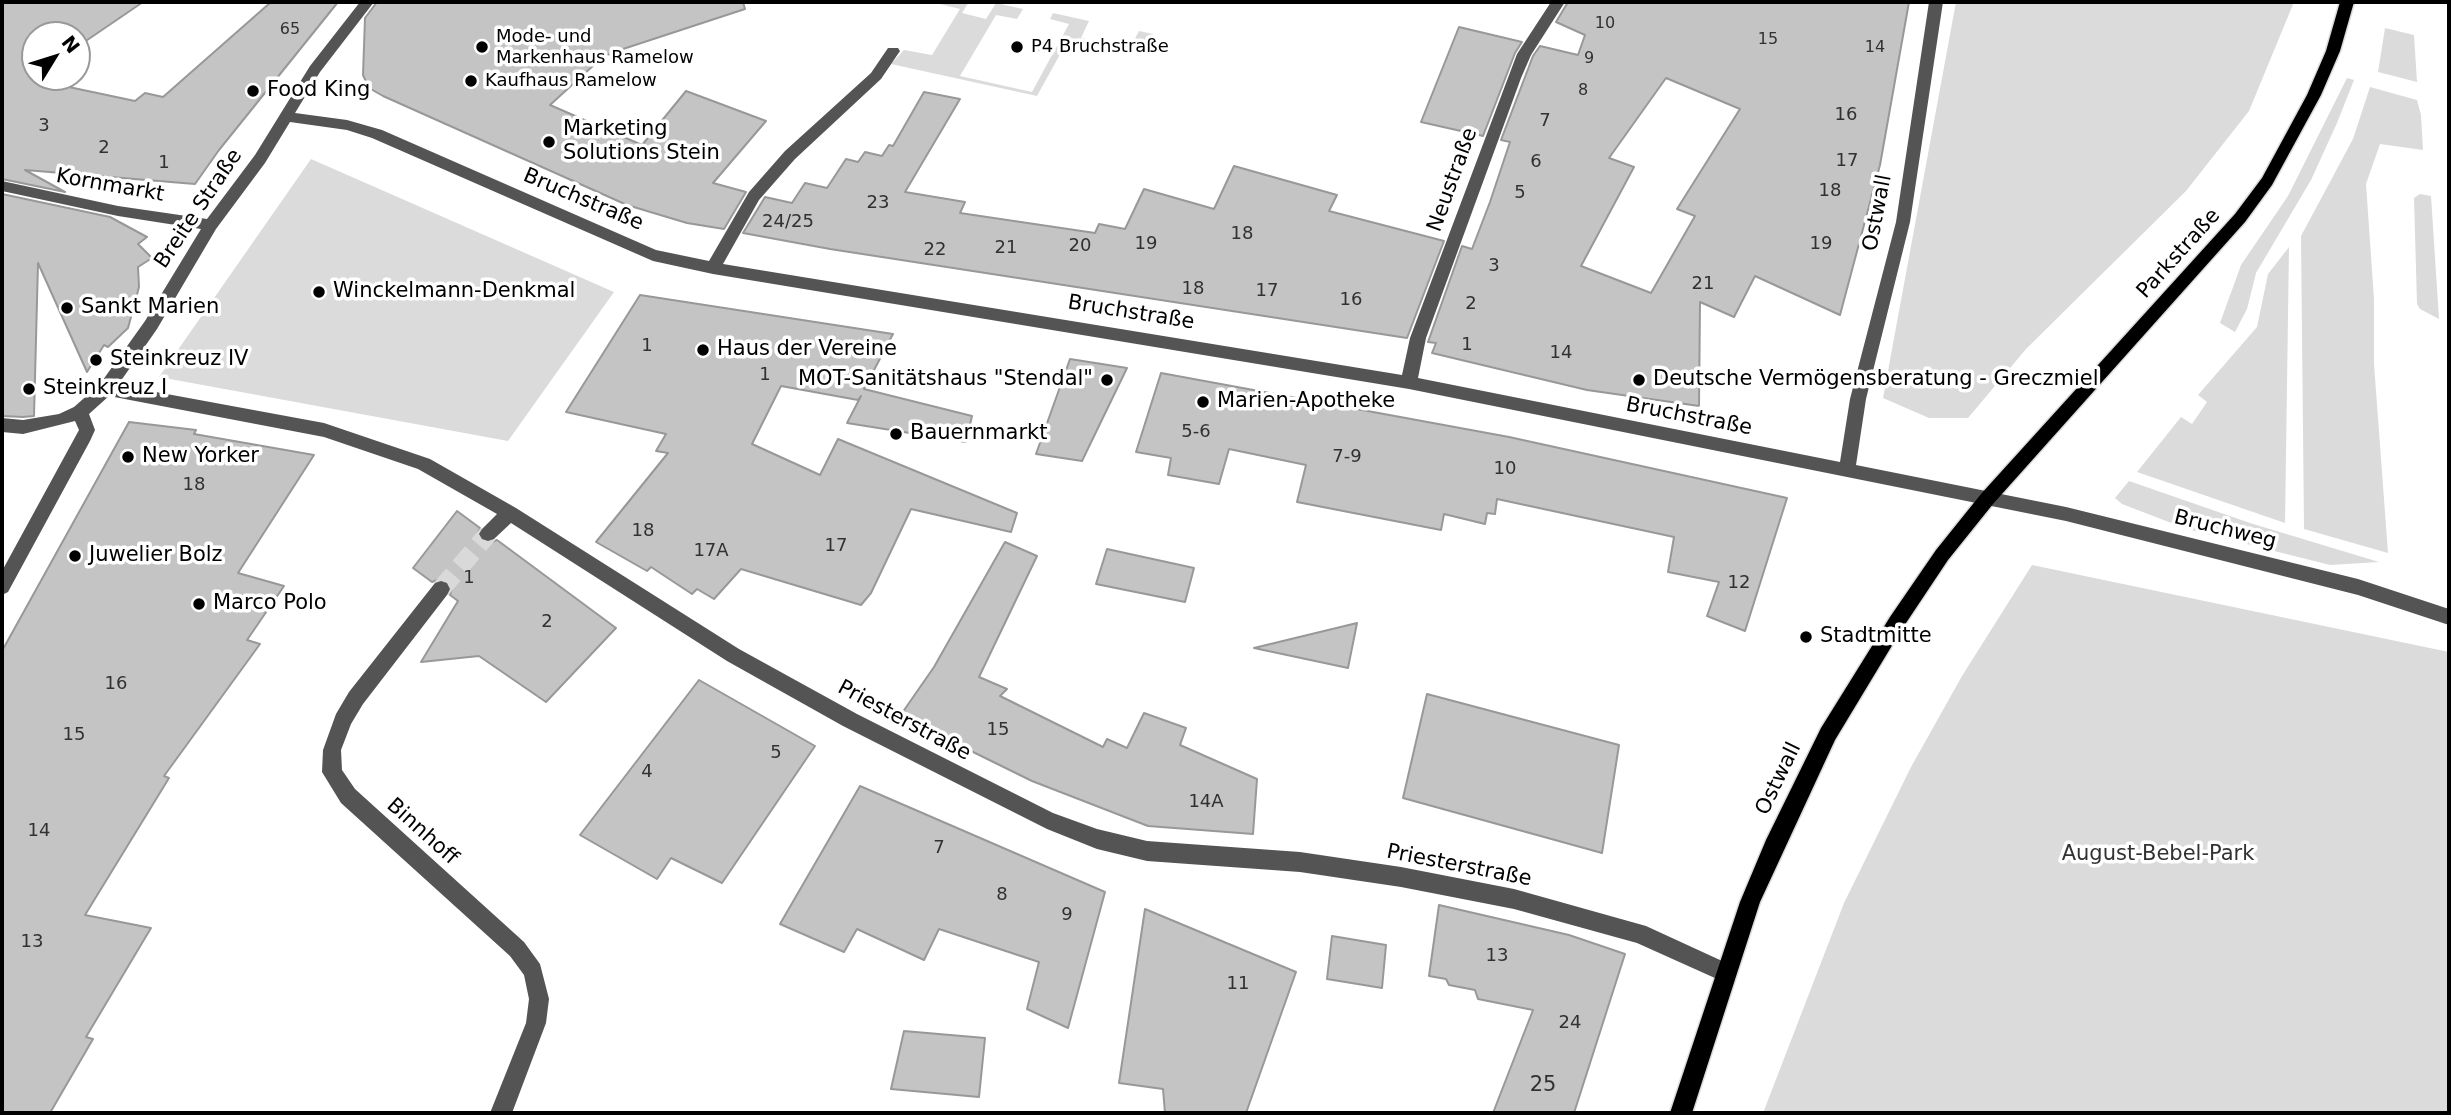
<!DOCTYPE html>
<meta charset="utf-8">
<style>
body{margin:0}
#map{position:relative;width:2451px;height:1115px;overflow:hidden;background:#fff;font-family:"DejaVu Sans",sans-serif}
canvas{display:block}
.frame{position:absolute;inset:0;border:4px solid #000;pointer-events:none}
.north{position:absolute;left:21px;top:21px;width:70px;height:70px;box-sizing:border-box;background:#fff;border:2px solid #999;border-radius:50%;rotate:52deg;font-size:19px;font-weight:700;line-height:28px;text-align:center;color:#000}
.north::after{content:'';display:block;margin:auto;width:24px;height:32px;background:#000;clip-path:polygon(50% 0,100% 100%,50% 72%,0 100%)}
</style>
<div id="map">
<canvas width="2451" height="1115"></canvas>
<div class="frame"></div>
<div class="north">N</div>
</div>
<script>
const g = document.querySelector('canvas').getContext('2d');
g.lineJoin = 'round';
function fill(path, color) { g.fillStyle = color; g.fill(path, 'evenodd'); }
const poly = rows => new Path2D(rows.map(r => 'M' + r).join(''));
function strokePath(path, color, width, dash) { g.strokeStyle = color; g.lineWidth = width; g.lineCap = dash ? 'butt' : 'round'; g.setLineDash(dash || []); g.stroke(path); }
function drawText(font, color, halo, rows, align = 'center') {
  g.font = font + ' "DejaVu Sans",sans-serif'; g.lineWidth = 7; g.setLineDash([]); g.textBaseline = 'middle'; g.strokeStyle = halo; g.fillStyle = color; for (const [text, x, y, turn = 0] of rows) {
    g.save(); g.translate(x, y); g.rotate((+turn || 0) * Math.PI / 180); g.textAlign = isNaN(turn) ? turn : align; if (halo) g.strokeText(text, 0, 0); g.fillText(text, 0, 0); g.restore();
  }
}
const green = poly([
 [941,2,969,2,962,13,986,19,996,3,1023,9,1017,19,996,15,960,76,1032,92,1052,55,1033,50,1036,44,1056,48,1069,24,1050,19,1053,13,1089,21,1081,38,1130,48,1139,31,1153,34,1143,54,1068,40,1037,96,891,64,904,50,932,55,960,9,940,4],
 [1956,2,2294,2,2249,111,2186,191,2026,349,1968,418,1929,418,1883,398],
 [2385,28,2414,35,2417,82,2378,72],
 [2347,78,2354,80,2337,123,2311,180,2256,273,2247,309,2235,332,2220,323,2241,265,2288,196],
 [2370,87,2417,100,2421,115,2423,150,2380,144,2366,184,2374,299,2374,364,2388,553,2304,529,2301,236,2353,139],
 [311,159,614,292,508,441,159,377],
 [2420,194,2431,196,2439,319,2420,309,2417,304,2414,198],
 [2289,247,2285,523,2137,472,2181,417,2192,424,2207,402,2198,395,2257,327,2268,274],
 [2129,481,2250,523,2379,562,2330,565,2187,529,2122,504,2115,498],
 [2032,565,2449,652,2449,1113,1763,1113,1844,903,1911,767,1962,676]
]);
const building = poly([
 [2,2,143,2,77,47,77,35,35,35,35,76,31,79,135,101,145,93,163,97,271,2,338,2,219,150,195,184,25,170,65,192,2,179,2,2],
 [377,2,743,2,745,9,623,49,618,56,606,54,550,105,642,145,686,91,766,121,713,183,746,192,724,229,687,223,627,205,383,96,369,88,363,75,365,18,377,2],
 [1568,2,1909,2,1880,165,1840,315,1755,276,1734,317,1700,302,1699,406,1587,390,1432,353,1436,343,1428,342,1462,246,1472,249,1490,202,1510,142,1501,140,1533,56,1540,46,1578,55,1585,35,1556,22,1568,2],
 [1666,78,1740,109,1677,209,1695,216,1651,293,1581,266,1634,167,1609,158,1666,78],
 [1459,27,1522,42,1515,53,1483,136,1421,122,1459,27],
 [924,92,960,99,905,192,965,202,960,213,1095,233,1099,224,1125,229,1144,189,1214,209,1234,166,1337,195,1329,211,1444,241,1407,338,830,249,743,233,765,197,792,203,805,183,827,188,846,159,858,162,865,152,882,156,889,145,893,146,924,92],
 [2,194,110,217,147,237,138,244,152,258,138,267,139,287,128,328,108,347,104,345,87,372,38,263,34,416,23,417,2,416,2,194],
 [640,295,893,334,864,389,972,416,966,442,847,423,861,396,858,400,781,386,752,444,820,475,838,439,1017,513,1011,532,911,509,871,593,861,605,741,569,714,599,697,589,692,594,651,567,647,571,596,542,668,453,656,451,666,434,566,412,640,295],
 [1070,359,1127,368,1082,461,1036,454,1070,359],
 [1161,373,1509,437,1787,498,1745,631,1707,616,1719,582,1668,572,1674,537,1497,499,1495,514,1487,513,1485,524,1444,514,1441,530,1297,502,1306,465,1229,449,1219,484,1168,475,1171,458,1136,452,1161,373],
 [129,422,196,430,194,434,314,455,238,573,284,586,247,640,260,644,164,776,169,778,85,915,151,928,86,1037,93,1039,50,1113,2,1113,2,651,129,422],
 [457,511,480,528,477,535,481,541,489,543,497,540,616,628,546,702,479,656,421,662,458,601,450,595,452,588,448,581,440,579,432,582,413,568,457,511],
 [1005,542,1037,556,979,677,1007,689,1000,696,1103,747,1107,739,1127,748,1144,713,1186,728,1180,745,1257,779,1253,834,1148,826,1032,781,900,716,934,667,1005,542],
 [1107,549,1194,568,1185,602,1096,584,1107,549],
 [1357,623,1348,668,1254,648,1357,623],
 [699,680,815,746,722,883,671,858,657,879,580,835,699,680],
 [1427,694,1619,745,1602,853,1403,798,1427,694],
 [860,786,1105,892,1068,1028,1027,1009,1039,962,939,929,924,960,857,929,844,952,780,924,860,786],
 [1439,905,1569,935,1625,954,1574,1113,1493,1113,1533,1010,1478,999,1475,990,1449,985,1446,979,1429,976,1439,905],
 [1145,909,1296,972,1246,1113,1165,1113,1163,1089,1119,1083,1145,909],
 [1332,936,1386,945,1382,988,1327,979,1332,936],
 [904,1031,985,1038,979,1097,891,1089,904,1031]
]);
const minorTunnel = poly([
 [441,589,488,534]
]);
const minor = poly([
 [360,2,374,2,320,72,295,113,347,120,382,130,656,250,709,261,749,192,785,151,871,73,888,48,898,48,900,51,881,79,795,159,759,200,723,264,1402,375,1410,338,1517,54,1551,2,1565,2,1531,55,1521,78,1426,338,1418,378,1840,462,1850,399,1896,222,1929,2,1943,2,1910,222,1866,399,1856,465,2066,507,2358,579,2449,609,2449,625,2358,595,2066,521,1409,389,713,274,653,261,372,138,347,130,290,122,265,163,216,229,157,329,118,385,324,423,430,459,516,508,739,649,857,714,1053,813,1097,829,1147,841,1300,852,1401,867,1514,889,1646,926,1733,966,1736,973,1733,980,1726,983,1637,943,1514,909,1401,887,1300,872,1147,861,1097,849,1047,829,843,726,727,661,511,523,494,539,488,541,482,539,479,534,482,529,497,514,418,469,324,437,109,396,89,414,95,430,90,441,8,592,2,595,2,571,79,430,75,421,23,434,2,432,2,418,23,420,59,414,74,407,100,384,145,321,201,229,118,216,2,191,2,181,118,206,207,219,255,155,310,66,360,2],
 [441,581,447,583,450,589,447,595,363,704,351,724,341,750,342,770,355,789,524,942,540,964,549,999,546,1023,512,1113,490,1113,526,1023,529,999,524,975,510,956,341,803,322,772,323,750,336,714,349,692,435,583,441,581]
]);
const major = poly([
 [2340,2,2354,2,2340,51,2321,95,2272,185,2245,222,1993,504,1948,560,1902,629,1835,740,1760,902,1692,1113,1670,1113,1740,902,1766,840,1821,728,1890,617,1936,550,1981,494,2235,214,2262,178,2307,95,2326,51,2340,2]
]);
const markers = [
 [482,47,7,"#000"],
 [1017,47,7,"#000"],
 [471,81,7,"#000"],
 [253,91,7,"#000"],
 [549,142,7,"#000"],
 [319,292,7,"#000"],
 [67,308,7,"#000"],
 [703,350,7,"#000"],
 [96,360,7,"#000"],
 [1107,380,7,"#000"],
 [1639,380,7,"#000"],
 [29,389,7,"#000"],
 [1203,402,7,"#000"],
 [896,434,7,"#000"],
 [128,457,7,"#000"],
 [75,556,7,"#000"],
 [199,604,7,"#000"],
 [1806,637,7,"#000"]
];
const farNumbernames = [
 ["10",1605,24],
 ["65",290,30],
 ["15",1768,40],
 ["14",1875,48],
 ["9",1589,59],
 ["8",1583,91]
];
const farPoinames = [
 ["Mode- und",496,37],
 ["Markenhaus Ramelow",496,58],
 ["P4 Bruchstraße",1031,47],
 ["Kaufhaus Ramelow",485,81]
];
const numberNames = [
 ["16",1846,115],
 ["7",1545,121],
 ["3",44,126],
 ["2",104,148],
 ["17",1847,161],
 ["6",1536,162],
 ["1",164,163],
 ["18",1830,191],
 ["5",1520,193],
 ["23",878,203],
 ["24/25",788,222],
 ["18",1242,234],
 ["19",1146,244],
 ["19",1821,244],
 ["20",1080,246],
 ["21",1006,248],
 ["22",935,250],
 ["3",1494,266],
 ["21",1703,284],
 ["18",1193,289],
 ["17",1267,291],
 ["16",1351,300],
 ["2",1471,304],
 ["1",1467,345],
 ["1",647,346],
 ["14",1561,353],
 ["1",765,375],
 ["5-6",1196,432],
 ["7-9",1347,457],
 ["10",1505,469],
 ["18",194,485],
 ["18",643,531],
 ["17",836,546],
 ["17A",711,551],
 ["1",469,578],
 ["12",1739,583],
 ["2",547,622],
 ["16",116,684],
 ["15",998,730],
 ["15",74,735],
 ["5",776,753],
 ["4",647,772],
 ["14A",1206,802],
 ["14",39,831],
 ["7",939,848],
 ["8",1002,895],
 ["9",1067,915],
 ["13",32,942],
 ["13",1497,956],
 ["11",1238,984],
 ["24",1570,1023]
];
const poiNames = [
 ["Food King",267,91],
 ["Marketing",563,130],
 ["Solutions Stein",563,154],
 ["Winckelmann-Denkmal",333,292],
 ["Sankt Marien",81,308],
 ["Haus der Vereine",717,350],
 ["Steinkreuz IV",110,360],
 ["MOT-Sanitätshaus \"Stendal\"",1093,380,"right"],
 ["Deutsche Vermögensberatung - Greczmiel",1653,380],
 ["Steinkreuz I",43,389],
 ["Marien-Apotheke",1217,402],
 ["Bauernmarkt",910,434],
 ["New Yorker",142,457],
 ["Juwelier Bolz",89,556],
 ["Marco Polo",213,604],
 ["Stadtmitte",1820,637]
];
const streetNames = [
 ["Neustraße",1453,180,-70],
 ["Kornmarkt",110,186,10],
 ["Bruchstraße",583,200,23],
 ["Breite Straße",199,209,-56],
 ["Ostwall",1878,213,-79],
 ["Parkstraße",2179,254,-48],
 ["Bruchstraße",1131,313,9],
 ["Bruchstraße",1689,417,11],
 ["Bruchweg",2225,530,14],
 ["Priesterstraße",904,721,28],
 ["Ostwall",1779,779,-64],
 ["Binnhoff",422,832,42],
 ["Priesterstraße",1459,866,11]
];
const parkNames = [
 ["August-Bebel-Park",2158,855]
];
const nearNumbernames = [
 ["25",1543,1086]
];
fill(green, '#dbdbdb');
fill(building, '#c4c4c4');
strokePath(building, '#989898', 2);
strokePath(minorTunnel, '#d9d9d9', 19, [19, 10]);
strokePath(major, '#dbdbdb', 3);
fill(minor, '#545454');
fill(major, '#000');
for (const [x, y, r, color] of markers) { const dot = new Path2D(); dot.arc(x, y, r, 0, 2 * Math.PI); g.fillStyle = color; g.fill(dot); strokePath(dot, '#fff', 2.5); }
drawText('16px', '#313131', null, farNumbernames);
drawText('18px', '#000', '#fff', farPoinames, 'left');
drawText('18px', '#313131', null, numberNames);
drawText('21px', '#000', '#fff', poiNames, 'left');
drawText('21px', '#000', '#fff', streetNames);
drawText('21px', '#323232', '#fff', parkNames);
drawText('21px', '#313131', null, nearNumbernames);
</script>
